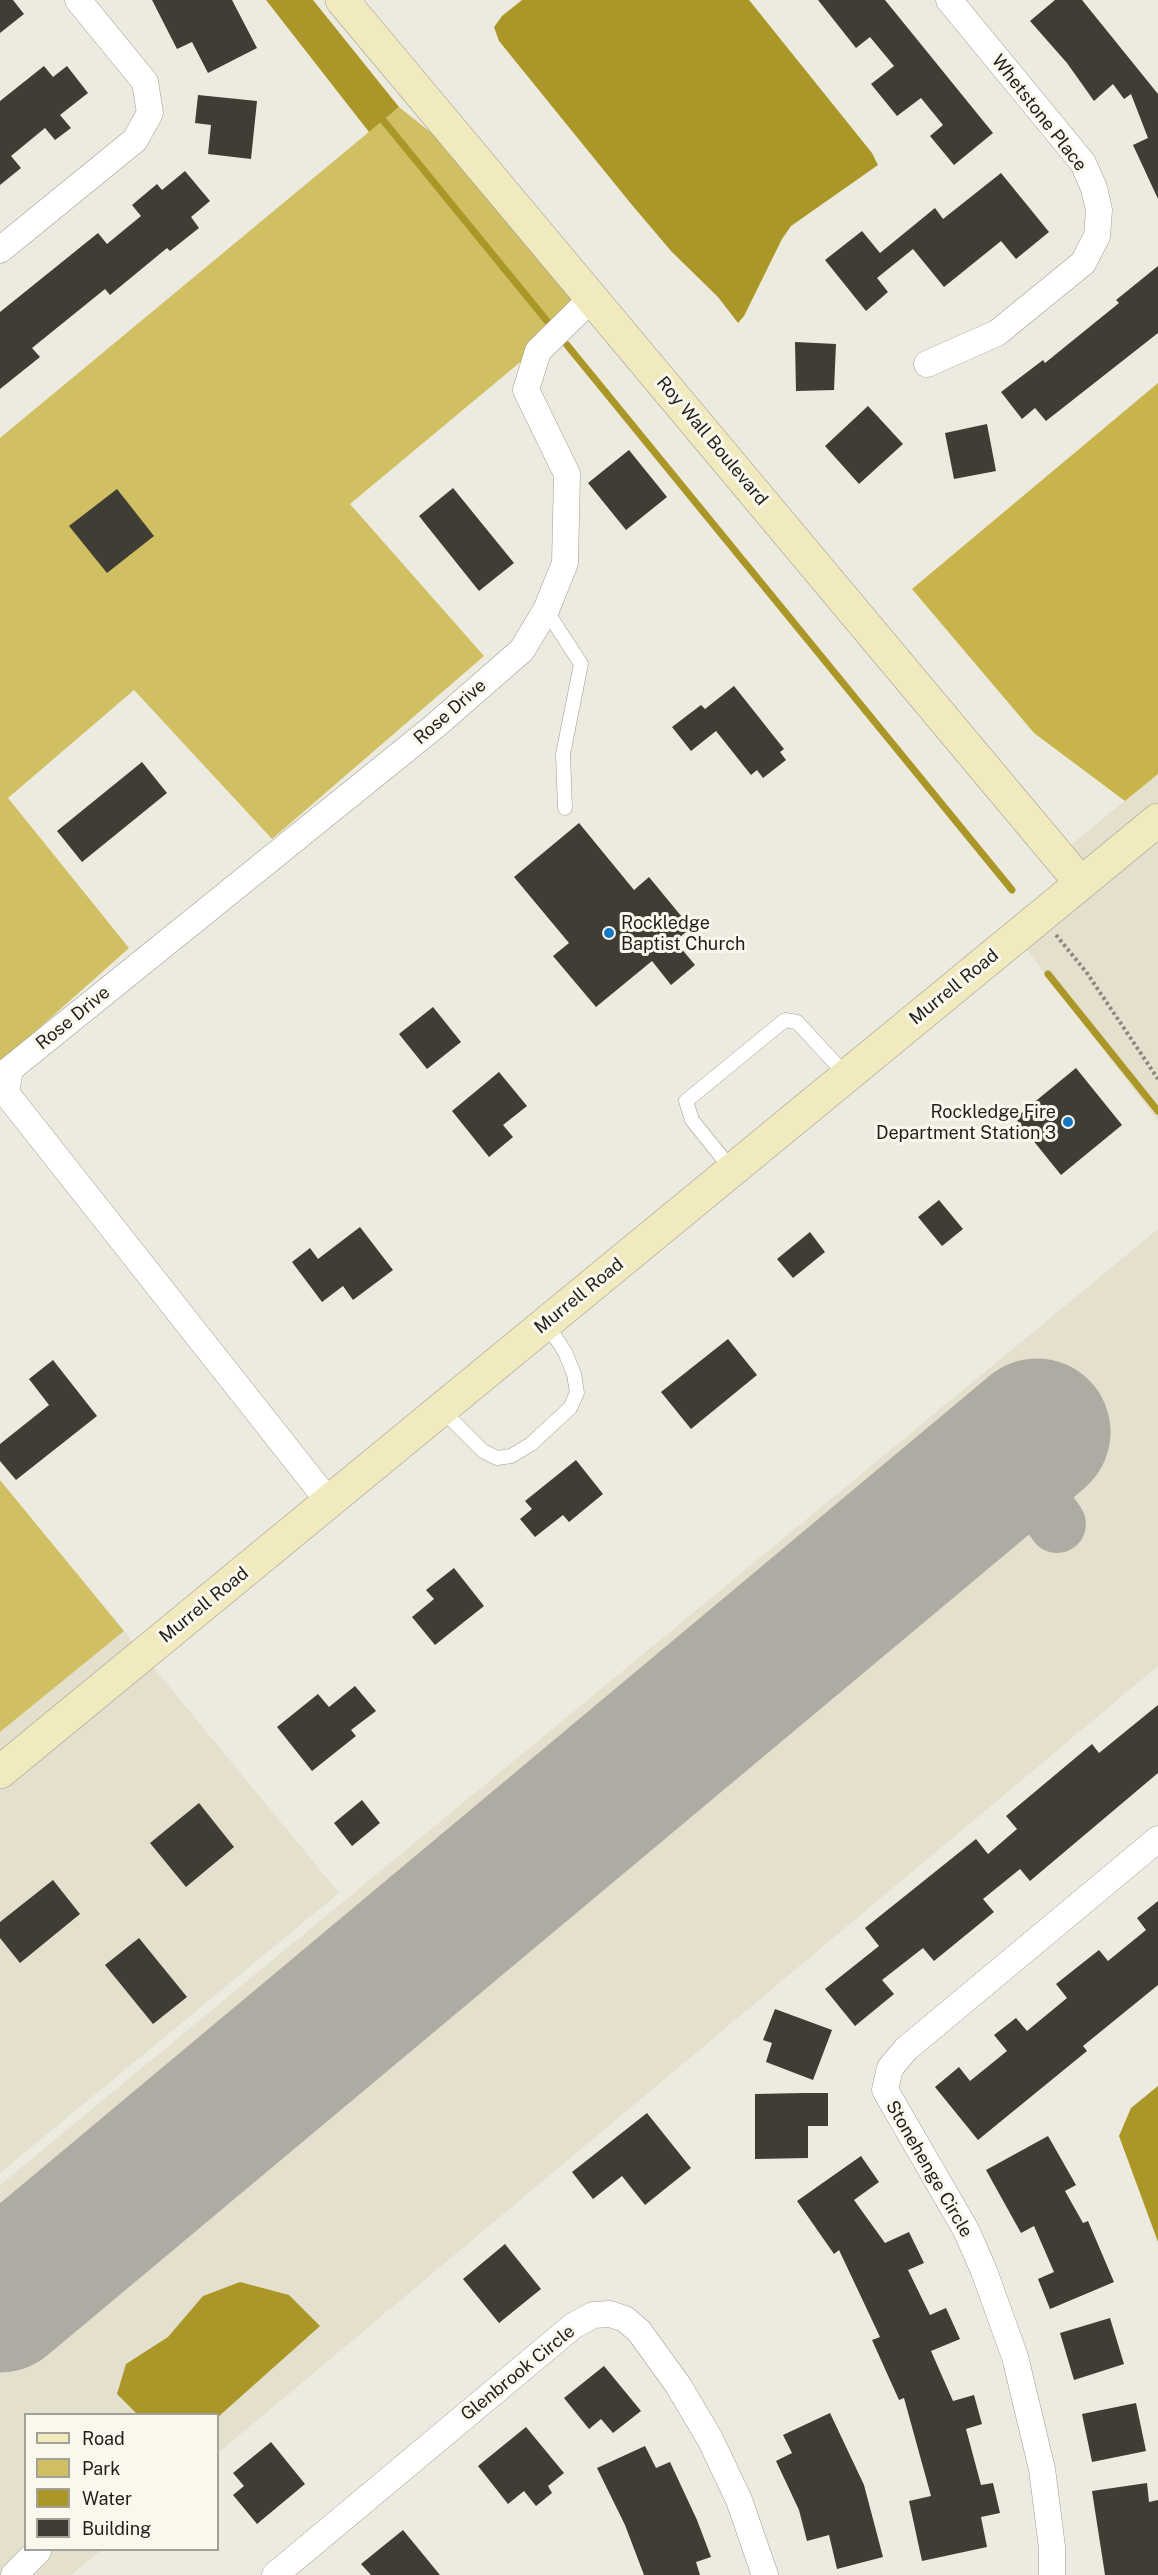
<!DOCTYPE html>
<style>
body{margin:0}
#map{position:relative;width:1158px;height:2575px;overflow:hidden;background:#edebdf;font-family:"Public Sans",sans-serif}
canvas{display:block}
.legend{position:absolute;left:24px;top:2413px;width:195px;height:138px;box-sizing:border-box;background:#faf8ec;border:2px solid #a2a198;margin:0;padding:8px 10px;list-style:none;font-size:18px;color:#1f1e1a}
.legend li{display:flex;align-items:center;gap:12px;height:30px}
.legend b{width:30px;border:2px solid #a2a198}
</style>
<div id="map">
<canvas width="1158" height="2575"></canvas>
<ul class="legend">
<li><b style="height:8px;background:#f2eabf"></b>Road</li>
<li><b style="height:16px;background:#d1bf64"></b>Park</li>
<li><b style="height:16px;background:#ab9727"></b>Water</li>
<li><b style="height:16px;background:#3f3d34"></b>Building</li>
</ul>
</div>
<script>
const g = document.querySelector('canvas').getContext('2d');
g.lineJoin = 'round';
function fill(path, color) { g.fillStyle = color; g.fill(path, 'evenodd'); }
const poly = rows => new Path2D(rows.map(r => 'M' + r).join(''));
function strokePath(path, color, width, dash) { g.strokeStyle = color; g.lineWidth = width; g.lineCap = dash ? 'butt' : 'round'; g.setLineDash(dash || []); g.stroke(path); }
function drawText(font, color, halo, rows, align = 'center') {
  g.font = font + ' "Public Sans",sans-serif'; g.lineWidth = 6; g.setLineDash([]); g.textBaseline = 'middle'; g.strokeStyle = halo; g.fillStyle = color; for (const [text, x, y, turn = 0] of rows) {
    g.save(); g.translate(x, y); g.rotate((+turn || 0) * Math.PI / 180); g.textAlign = isNaN(turn) ? turn : align; if (halo) g.strokeText(text, 0, 0); g.fillText(text, 0, 0); g.restore();
  }
}
const built = poly([
 [1158,774,1158,806,1084,866,1068,847],
 [1158,835,1158,1121,1023,945],
 [1158,1229,1158,1666,218,2453,218,2414,26,2414,26,2550,102,2550,71,2575,0,2575,0,2185],
 [124,1631,136,1645,0,1757,0,1732],
 [150,1663,339,1893,0,2173,0,1786]
]);
const green = poly([
 [399,107,448,146,584,309,350,504,484,656,272,839,134,690,8,798,129,948,0,1063,0,438],
 [0,1480,124,1631,0,1732]
]);
const forest = poly([
 [1158,383,1158,774,1125,801,1034,733,912,589]
]);
const water = poly([
 [266,0,313,0,399,107,369,132],
 [522,0,749,0,872,153,878,165,791,226,782,239,744,316,738,323,718,297,671,251,632,205,499,41,494,27,502,16],
 [1158,2086,1158,2242,1119,2136,1131,2108],
 [240,2282,289,2295,320,2326,218,2417,218,2414,137,2414,117,2394,126,2364,168,2337,203,2296]
]);
const stream = poly([
 [378,114,547,321],
 [567,345,1012,890],
 [1048,974,1158,1111]
]);
const taxiway = poly([
 [1009,1455,1057,1524]
]);
const runway = poly([
 [0,2299,1037,1432]
]);
const building = poly([
 [0,0,13,0,24,14,0,33],
 [152,0,232,0,257,48,208,73,192,42,177,49],
 [818,0,885,0,993,133,954,165,930,136,943,125,921,98,897,116,871,84,894,66,870,37,856,48],
 [1055,0,1082,0,1158,94,1158,199,1133,145,1148,138,1131,94,1124,99,1113,84,1094,101,1067,63,1030,21],
 [44,66,53,77,67,66,88,93,60,115,71,128,55,140,45,128,11,156,21,168,0,185,0,101],
 [198,95,257,101,251,159,208,154,211,125,195,123],
 [185,171,210,201,191,217,199,228,170,251,167,248,110,295,105,289,32,348,40,357,0,389,0,312,98,233,107,244,141,216,132,205,157,184,162,190],
 [1001,173,1049,232,1016,259,1001,241,944,287,913,249,877,278,888,292,866,311,825,260,862,231,880,253,935,208,943,219],
 [1158,266,1158,333,1046,421,1035,408,1022,419,1001,392,1043,360,1045,363,1119,303,1116,300],
 [795,342,836,344,834,390,796,391],
 [868,406,903,444,859,484,825,446],
 [987,424,996,471,954,479,945,433],
 [629,450,667,497,626,530,588,483],
 [453,488,514,563,479,591,419,516],
 [117,489,154,536,107,573,69,526],
 [734,686,784,749,780,752,786,760,763,778,757,770,751,775,716,731,691,751,672,727,701,705,705,709],
 [142,762,167,793,82,862,57,831],
 [579,823,634,890,649,877,691,928,675,941,695,965,671,985,652,961,596,1007,553,956,569,943,514,877],
 [433,1007,461,1042,427,1069,399,1034],
 [1076,1068,1122,1125,1061,1175,1015,1118],
 [499,1072,527,1106,503,1125,513,1137,489,1157,452,1111],
 [939,1200,963,1229,942,1246,918,1217],
 [360,1227,393,1270,353,1300,343,1286,322,1302,292,1262,310,1248,318,1259],
 [810,1232,825,1252,793,1278,777,1259],
 [728,1339,757,1375,691,1429,661,1392],
 [53,1360,97,1416,16,1480,0,1461,0,1444,49,1405,29,1379],
 [576,1460,603,1494,569,1522,563,1515,535,1537,520,1519,532,1509,525,1501],
 [454,1568,484,1606,435,1645,412,1617,434,1599,426,1590],
 [355,1686,376,1711,351,1730,356,1736,312,1771,277,1727,318,1694,329,1707],
 [1158,1705,1158,1773,1030,1881,1020,1869,983,1899,994,1912,934,1961,923,1948,882,1980,894,1994,855,2026,825,1989,879,1946,865,1928,976,1839,988,1854,1017,1829,1006,1816,1092,1744,1099,1753],
 [362,1800,380,1823,352,1846,334,1823],
 [199,1803,234,1847,186,1887,150,1843],
 [53,1880,80,1914,20,1963,0,1938,0,1922],
 [1158,1901,1158,1985,1083,2046,1087,2051,978,2140,935,2087,959,2067,970,2081,1007,2051,994,2035,1016,2018,1027,2031,1067,1998,1056,1984,1099,1950,1108,1961,1146,1930,1137,1918],
 [139,1938,187,1997,153,2024,105,1965],
 [775,2009,832,2030,813,2080,766,2062,772,2043,763,2040],
 [804,2093,828,2093,828,2126,808,2126,808,2158,755,2159,755,2094],
 [647,2113,691,2168,645,2205,622,2176,593,2199,572,2172],
 [1048,2136,1076,2185,1065,2191,1083,2223,1088,2221,1114,2282,1050,2309,1038,2279,1054,2272,1034,2226,1021,2233,986,2170],
 [861,2156,879,2182,854,2200,885,2243,909,2232,924,2263,908,2270,930,2315,946,2308,960,2339,931,2351,953,2401,974,2395,982,2424,966,2429,981,2485,993,2483,1000,2513,981,2517,987,2547,922,2561,909,2501,931,2496,904,2398,899,2400,872,2340,880,2337,839,2250,834,2254,797,2201],
 [505,2244,541,2289,499,2323,463,2279],
 [1110,2318,1124,2364,1074,2380,1060,2333],
 [604,2366,641,2411,613,2433,601,2419,589,2429,564,2398],
 [1136,2403,1146,2451,1092,2462,1082,2414],
 [830,2413,864,2485,883,2557,837,2569,829,2535,807,2541,799,2510,776,2461,792,2453,783,2435],
 [526,2427,564,2473,548,2486,552,2493,536,2506,524,2491,508,2504,478,2466],
 [271,2442,305,2484,257,2524,233,2495,244,2486,233,2473],
 [645,2446,656,2468,670,2462,697,2520,711,2557,696,2562,700,2575,644,2575,625,2525,597,2468],
 [1147,2483,1149,2502,1158,2500,1158,2575,1105,2575,1092,2491],
 [403,2530,440,2575,371,2575,361,2564]
]);
const path = poly([
 [1056,935,1087,973,1158,1079]
]);
const lane = poly([
 [546,610,581,664,563,754,565,808],
 [732,1170,692,1120,686,1101,785,1020,797,1022,847,1076],
 [441,1409,483,1451,497,1458,511,1456,531,1444,570,1408,577,1393,574,1374,565,1352,546,1323]
]);
const street = poly([
 [0,250,135,140,150,113,145,82,78,0],
 [927,364,997,333,1083,263,1097,236,1099,210,1094,188,1083,163,949,0],
 [329,1502,6,1093,10,1069,435,726,522,650,546,610,565,563,567,474,526,390,538,351,592,298],
 [14,2575,38,2551],
 [275,2575,573,2326,593,2315,610,2314,625,2319,639,2331,678,2385,710,2439,739,2500,765,2575],
 [1052,2575,1052,2547,1042,2469,1015,2357,984,2271,966,2230,885,2090,890,2068,906,2049,1158,1839]
]);
const secondary = poly([
 [342,0,1081,883],
 [0,1772,1158,820]
]);
const markers = [
 [609,933,6,"#1578c4"],
 [1068,1122,6,"#1578c4"]
];
const streetNames = [
 ["Whetstone Place",1039,113,52],
 ["Roy Wall Boulevard",712,441,50],
 ["Rose Drive",450,712,-41],
 ["Murrell Road",954,987,-39],
 ["Rose Drive",73,1018,-39],
 ["Murrell Road",579,1296,-39],
 ["Murrell Road",204,1605,-39],
 ["Stonehenge Circle",929,2169,60],
 ["Glenbrook Circle",518,2373,-39]
];
const poiNames = [
 ["Rockledge",621,923],
 ["Baptist Church",621,944],
 ["Rockledge Fire",1056,1112,"right"],
 ["Department Station 3",1056,1133,"right"]
];
fill(built, '#e4e0cd');
fill(green, '#d1bf64');
fill(forest, '#c8b44a');
fill(water, '#ab9727');
strokePath(stream, '#ab9727', 7);
strokePath(taxiway, '#aeaca2', 58);
strokePath(runway, '#aeaca2', 147);
fill(building, '#3f3d34');
strokePath(lane, '#a09e93', 15);
strokePath(street, '#a09e93', 27);
strokePath(secondary, '#a09e93', 34);
strokePath(path, '#8a8880', 4, [3, 3]);
strokePath(lane, '#fff', 14);
strokePath(street, '#fff', 26);
strokePath(secondary, '#f2eabf', 33);
for (const [x, y, r, color] of markers) { const dot = new Path2D(); dot.arc(x, y, r, 0, 2 * Math.PI); g.fillStyle = color; g.fill(dot); strokePath(dot, '#faf8ec', 2); }
drawText('18px', '#1f1e1a', '#faf8ec', streetNames);
drawText('18px', '#1f1e1a', '#faf8ec', poiNames, 'left');
</script>
